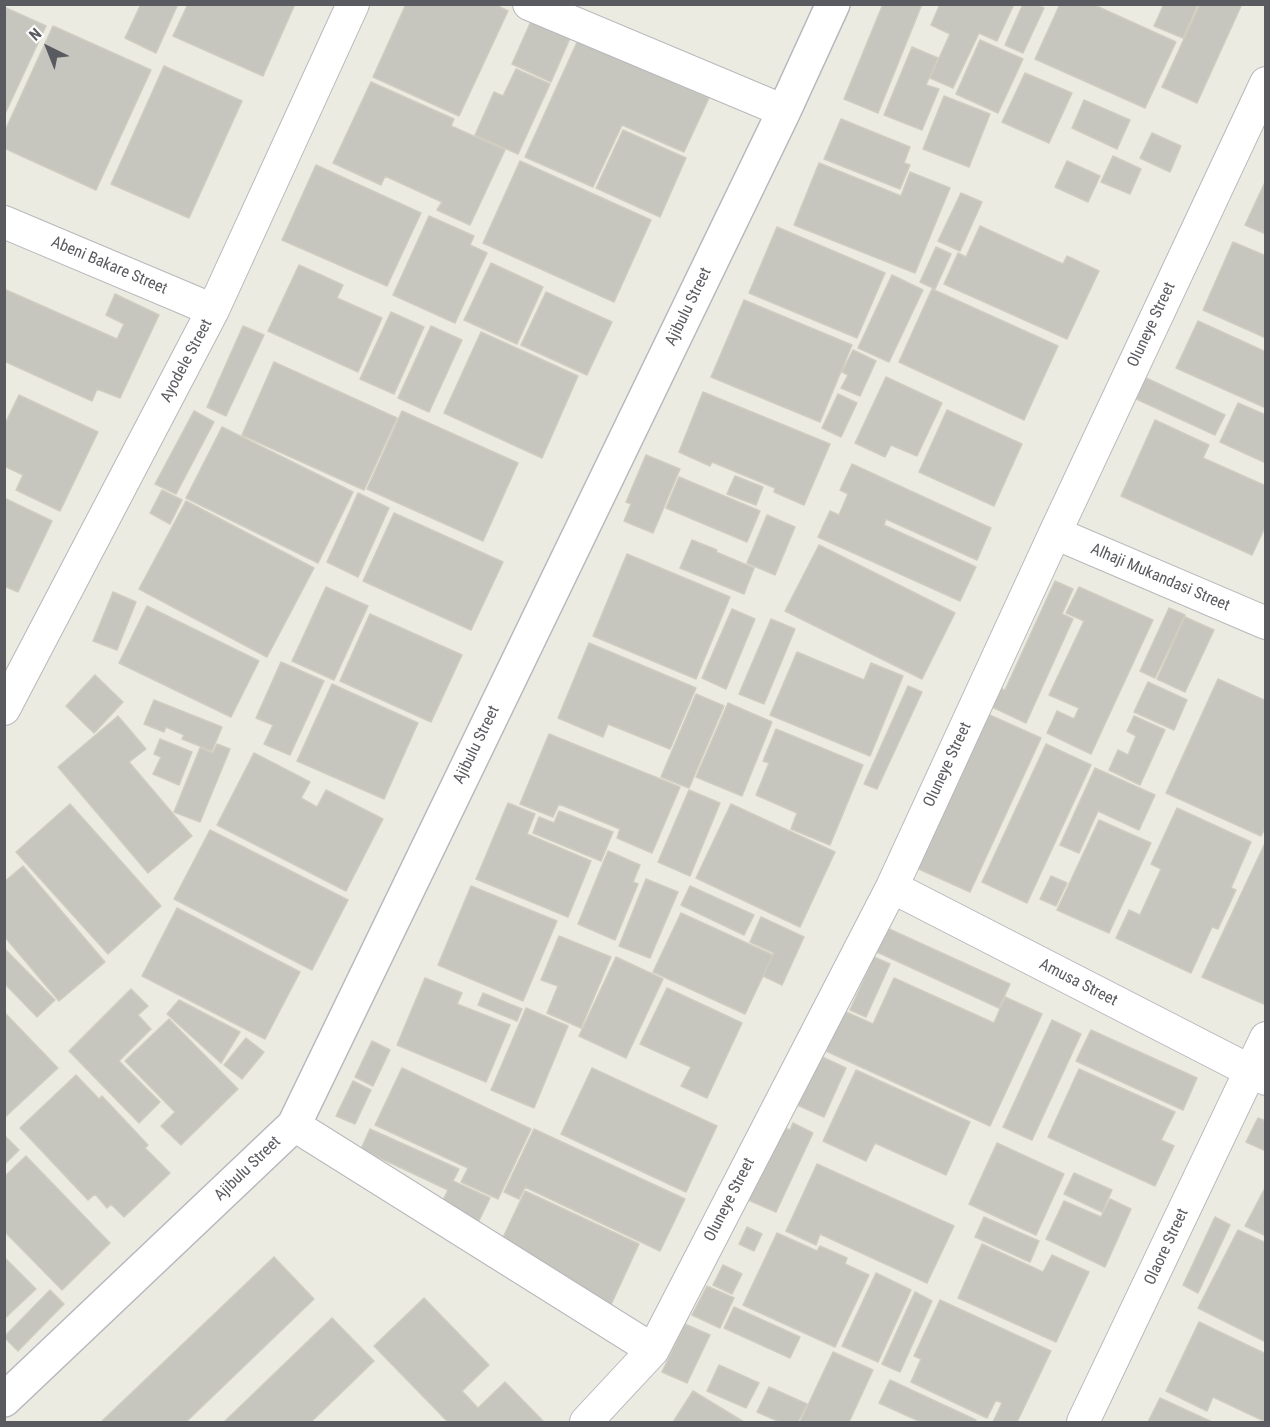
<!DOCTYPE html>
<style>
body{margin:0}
#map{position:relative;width:1270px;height:1427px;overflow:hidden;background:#ebebe1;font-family:"Roboto Condensed",sans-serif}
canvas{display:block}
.frame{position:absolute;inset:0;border:6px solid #5a5b60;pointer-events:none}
.north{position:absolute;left:18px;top:18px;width:60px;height:60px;-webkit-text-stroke:4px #fff;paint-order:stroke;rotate:317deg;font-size:16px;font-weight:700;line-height:24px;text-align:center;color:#5a5b60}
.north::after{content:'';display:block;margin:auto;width:21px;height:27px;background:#5a5b60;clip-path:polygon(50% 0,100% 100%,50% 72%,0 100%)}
</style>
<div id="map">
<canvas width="1270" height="1427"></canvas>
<div class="frame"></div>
<div class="north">N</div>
</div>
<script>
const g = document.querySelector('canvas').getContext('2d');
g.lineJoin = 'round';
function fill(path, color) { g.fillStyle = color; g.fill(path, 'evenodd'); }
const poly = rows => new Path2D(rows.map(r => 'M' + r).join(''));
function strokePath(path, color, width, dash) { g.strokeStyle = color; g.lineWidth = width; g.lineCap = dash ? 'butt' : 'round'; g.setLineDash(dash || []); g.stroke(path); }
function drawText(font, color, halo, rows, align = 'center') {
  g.font = font + ' "Roboto Condensed",sans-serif'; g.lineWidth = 4.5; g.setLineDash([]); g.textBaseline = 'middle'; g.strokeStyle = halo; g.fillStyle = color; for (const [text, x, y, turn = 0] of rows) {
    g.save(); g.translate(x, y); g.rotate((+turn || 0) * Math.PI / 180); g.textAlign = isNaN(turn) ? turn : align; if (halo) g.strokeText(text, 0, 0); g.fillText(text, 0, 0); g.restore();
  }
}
const building = poly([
 [141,4,178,4,156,53,125,38,141,4],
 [188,4,295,4,263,76,173,36,188,4],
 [406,4,494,4,508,11,459,116,373,77,406,4],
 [883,4,922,4,878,113,844,99,883,4],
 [940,4,1014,4,997,41,979,33,953,88,930,78,950,34,931,25,940,4],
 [1023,4,1035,4,1044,8,1023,53,1005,45,1023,4],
 [1060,4,1092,4,1176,42,1145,108,1035,59,1060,4],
 [1164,4,1198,4,1183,38,1154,26,1164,4],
 [1200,4,1242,4,1197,103,1162,87,1200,4],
 [4,7,46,26,4,116,4,7],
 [532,19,571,36,551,82,512,64,532,19],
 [53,26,151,70,96,190,4,148,4,133,53,26],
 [578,40,709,98,684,152,622,125,593,187,525,157,578,40],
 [980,40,1023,59,998,113,956,94,980,40],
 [912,47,938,58,926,85,939,89,922,130,884,115,912,47],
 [164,66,242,101,189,218,111,184,164,66],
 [516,69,550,84,518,154,475,135,494,92,503,96,516,69],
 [1025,73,1072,93,1049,143,1002,122,1025,73],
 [371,82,454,119,451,126,505,150,470,225,437,210,442,202,385,176,381,185,333,163,371,82],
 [944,96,990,114,969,167,923,149,944,96],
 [1084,100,1130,120,1117,149,1072,128,1084,100],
 [841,119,910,147,904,163,910,165,900,189,824,159,841,119],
 [623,130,686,158,660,217,596,188,623,130],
 [1152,133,1181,146,1170,172,1140,158,1152,133],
 [1113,156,1141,169,1130,194,1101,182,1113,156],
 [520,161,651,220,614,302,483,243,520,161],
 [1067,161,1100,176,1088,202,1055,187,1067,161],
 [819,163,901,196,910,172,950,188,915,273,794,225,819,163],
 [316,165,421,213,387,286,282,240,316,165],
 [1266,180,1266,234,1245,225,1266,180],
 [961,193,982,202,960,251,938,241,961,193],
 [429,216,474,236,470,245,487,253,455,323,393,295,429,216],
 [980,226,1063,264,1067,256,1099,271,1067,339,944,284,958,253,966,257,980,226],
 [777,227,885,273,857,338,749,293,777,227],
 [1233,242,1266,256,1266,338,1203,310,1233,242],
 [936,247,951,254,935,289,920,282,936,247],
 [491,263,543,287,517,344,464,320,491,263],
 [299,265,343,285,337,298,382,318,358,372,268,331,299,265],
 [892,275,923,290,889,362,858,348,892,275],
 [4,289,117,339,124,324,106,315,115,294,159,315,120,398,97,389,92,401,4,361,4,289],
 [932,289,1058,346,1024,420,899,362,932,289],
 [546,292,612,322,587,375,521,345,546,292],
 [744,300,852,345,820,422,711,377,744,300],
 [391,312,424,327,394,394,360,379,391,312],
 [1198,321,1266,352,1266,408,1176,368,1198,321],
 [243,326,264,335,226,416,207,407,243,326],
 [431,326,462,340,429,412,398,398,431,326],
 [481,332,578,376,542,458,444,413,481,332],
 [853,350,876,361,860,396,841,388,848,375,842,372,853,350],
 [274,362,397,418,364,490,242,435,274,362],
 [886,377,942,403,917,456,891,445,885,457,855,443,886,377],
 [1144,377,1225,415,1215,435,1134,398,1144,377],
 [703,392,830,444,804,505,774,492,775,488,712,462,710,466,679,452,703,392],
 [838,394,857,403,841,437,822,428,838,394],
 [19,395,98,432,60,511,16,490,23,475,4,466,4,426,19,395],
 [1238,403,1266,415,1266,463,1220,442,1238,403],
 [947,410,1022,444,994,506,919,472,947,410],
 [194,411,214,422,176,494,155,484,194,411],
 [402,411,518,463,483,541,367,489,402,411],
 [1155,420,1209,445,1203,458,1266,486,1266,525,1252,555,1121,496,1155,420],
 [222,427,353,492,318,563,186,498,222,427],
 [646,455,680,469,653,533,624,521,631,504,626,502,646,455],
 [852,464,991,528,977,560,886,519,884,525,976,567,960,601,818,537,830,511,839,515,848,494,840,490,852,464],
 [735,476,763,487,756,505,727,494,735,476],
 [679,477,760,511,747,542,666,508,679,477],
 [162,490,182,500,170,524,150,513,162,490],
 [358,493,389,508,358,577,327,562,358,493],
 [4,498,52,521,18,592,4,586,4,498],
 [186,501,314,568,267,657,139,589,186,501],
 [394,513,503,562,471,630,363,581,394,513],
 [767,515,795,527,775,575,747,563,767,515],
 [692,540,717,550,716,552,754,568,744,594,680,568,692,540],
 [819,545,955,613,922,679,785,611,819,545],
 [627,554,730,597,696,679,593,636,627,554],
 [1055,581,1073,589,1062,614,1073,619,1026,723,988,705,996,687,1005,690,1055,581],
 [326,587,368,606,334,680,292,661,326,587],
 [1079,587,1153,620,1091,754,1047,733,1057,711,1074,719,1079,708,1049,695,1084,621,1066,613,1079,587],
 [113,592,136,602,117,650,93,641,113,592],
 [147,606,259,661,231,717,119,663,147,606],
 [1169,608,1185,615,1155,678,1140,671,1169,608],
 [732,609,755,619,726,689,702,678,732,609],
 [370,614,462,655,431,722,340,681,370,614],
 [1185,617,1214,630,1185,692,1157,679,1185,617],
 [771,619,795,629,764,704,739,694,771,619],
 [589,643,696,688,670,749,608,724,603,737,558,718,589,643],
 [797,652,864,680,871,663,903,676,870,756,770,715,797,652],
 [281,662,324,681,290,755,264,744,273,725,256,718,281,662],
 [95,675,123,702,94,733,66,706,95,675],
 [1218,679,1266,701,1266,827,1261,836,1166,793,1218,679],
 [1148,682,1187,700,1174,730,1134,712,1148,682],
 [332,684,418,723,384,799,297,761,332,684],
 [908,686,922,692,877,789,864,784,908,686],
 [696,694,724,706,689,788,661,777,696,694],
 [154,700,222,727,212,751,182,739,184,735,166,727,164,732,144,724,154,700],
 [728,703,772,722,742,796,696,777,728,703],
 [983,712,1041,738,970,892,912,866,983,712],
 [118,716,146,749,129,762,192,836,148,873,58,767,118,716],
 [1134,716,1165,730,1140,785,1109,770,1118,750,1128,755,1136,736,1127,731,1134,716],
 [776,729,863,765,830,845,791,829,797,813,756,795,769,763,763,761,776,729],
 [549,734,680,787,652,853,617,838,620,829,559,804,553,817,520,804,549,734],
 [160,739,192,752,179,785,153,774,161,757,154,754,160,739],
 [217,744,230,749,200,822,174,812,200,748,213,753,217,744],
 [1046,744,1091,765,1027,903,982,882,1046,744],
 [254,753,310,782,301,798,317,807,326,790,383,819,346,891,217,825,254,753],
 [1095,768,1155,795,1139,830,1098,811,1079,853,1060,845,1095,768],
 [689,790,720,803,690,876,658,862,689,790],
 [508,803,535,814,527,834,591,861,568,917,476,879,508,803],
 [70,804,161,906,108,954,16,852,70,804],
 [731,804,835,852,800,927,696,878,731,804],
 [1177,808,1251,842,1231,888,1236,890,1218,929,1212,927,1191,973,1116,938,1129,910,1140,915,1161,869,1151,864,1177,808],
 [559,811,613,832,601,861,533,833,539,817,554,823,559,811],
 [1099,820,1151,843,1109,933,1057,910,1099,820],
 [210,830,348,900,312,970,174,899,210,830],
 [1266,841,1266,1005,1202,977,1266,841],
 [608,851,640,865,633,882,638,884,615,940,578,924,608,851],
 [23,866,105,962,59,1001,4,936,4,882,23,866],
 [1051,876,1067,883,1056,906,1040,899,1051,876],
 [646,879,678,892,650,958,619,946,646,879],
 [471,886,557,921,523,1001,438,965,471,886],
 [690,886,754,915,744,935,681,905,690,886],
 [177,908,300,972,265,1039,142,976,177,908],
 [681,913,773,955,745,1014,653,972,681,913],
 [761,917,804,937,782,985,763,976,774,953,750,942,761,917],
 [887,928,1010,984,999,1008,877,952,887,928],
 [559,936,611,957,581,1028,547,1013,558,986,541,980,559,936],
 [4,948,55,1000,37,1017,4,983,4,948],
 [616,957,663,979,626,1058,579,1036,616,957],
 [874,957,890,964,866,1017,850,1010,874,957],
 [425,978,462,993,457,1004,510,1025,486,1082,397,1045,425,978],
 [894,978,994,1023,1005,997,1042,1014,990,1126,826,1051,844,1011,873,1024,894,978],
 [667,988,742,1023,707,1098,681,1086,691,1067,640,1044,667,988],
 [131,989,148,1006,138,1015,151,1029,119,1061,160,1102,139,1123,69,1051,131,989],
 [483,993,522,1009,517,1021,478,1005,483,993],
 [179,1000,240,1032,221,1063,167,1014,179,1000],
 [526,1008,568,1026,534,1108,491,1090,526,1008],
 [4,1012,58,1068,4,1118,4,1012],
 [169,1019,238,1089,181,1145,161,1126,175,1112,125,1061,169,1019],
 [1052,1020,1081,1034,1032,1140,1003,1127,1052,1020],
 [1091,1030,1197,1078,1183,1110,1076,1061,1091,1030],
 [246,1038,264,1052,242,1079,224,1065,246,1038],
 [372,1041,390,1050,373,1086,355,1077,372,1041],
 [818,1055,846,1068,824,1117,795,1104,818,1055],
 [402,1068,531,1129,498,1199,461,1182,468,1168,375,1125,402,1068],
 [592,1068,717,1126,686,1192,561,1134,592,1068],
 [1079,1069,1175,1112,1161,1140,1174,1146,1155,1186,1048,1137,1079,1069],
 [856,1070,970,1122,946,1175,875,1143,866,1161,823,1141,856,1070],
 [76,1075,99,1099,102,1096,148,1145,145,1148,170,1173,124,1217,111,1204,107,1208,95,1194,88,1200,20,1128,76,1075],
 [353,1081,371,1090,355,1124,336,1116,353,1081],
 [1258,1118,1266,1121,1266,1151,1246,1142,1258,1118],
 [793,1123,813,1133,776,1212,746,1199,780,1126,790,1130,793,1123],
 [370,1129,459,1169,453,1181,490,1198,473,1233,442,1202,448,1190,361,1149,370,1129],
 [534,1129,685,1199,660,1251,525,1187,519,1199,504,1192,534,1129],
 [4,1135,19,1150,4,1165,4,1135],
 [997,1143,1064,1174,1036,1235,969,1204,997,1143],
 [26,1156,110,1243,62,1290,4,1231,4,1177,26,1156],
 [817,1164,954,1226,927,1283,820,1234,816,1245,786,1231,817,1164],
 [1074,1173,1112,1190,1102,1212,1064,1194,1074,1173],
 [1266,1186,1266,1236,1245,1226,1266,1186],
 [525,1191,639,1244,609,1309,545,1279,551,1267,500,1244,525,1191],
 [1110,1199,1131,1209,1105,1267,1046,1239,1064,1201,1101,1217,1110,1199],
 [984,1217,1039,1241,1030,1262,975,1237,984,1217],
 [1215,1217,1230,1225,1198,1293,1183,1285,1215,1217],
 [747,1227,762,1234,754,1251,739,1244,747,1227],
 [1238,1230,1266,1243,1266,1342,1198,1308,1238,1230],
 [777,1233,817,1251,820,1246,847,1258,845,1264,869,1275,835,1347,743,1305,777,1233],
 [982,1244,1043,1272,1052,1255,1089,1272,1056,1342,958,1298,982,1244],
 [4,1257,36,1289,4,1319,4,1257],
 [274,1257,314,1299,186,1422,101,1422,274,1257],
 [723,1265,742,1274,732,1294,713,1285,723,1265],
 [876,1273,911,1290,878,1362,842,1346,876,1273],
 [707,1286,734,1298,720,1328,692,1315,707,1286],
 [50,1290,64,1304,18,1351,4,1337,50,1290],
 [915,1292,932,1301,900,1372,882,1364,915,1292],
 [424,1298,489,1365,462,1391,478,1408,505,1382,544,1422,448,1422,374,1346,424,1298],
 [940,1300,1051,1351,1017,1422,993,1422,1002,1403,996,1400,987,1418,911,1382,921,1359,914,1356,940,1300],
 [734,1307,800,1337,790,1358,724,1328,734,1307],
 [332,1318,374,1361,311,1422,224,1422,332,1318],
 [1199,1322,1266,1354,1266,1422,1213,1397,1207,1411,1166,1391,1199,1322],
 [685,1324,710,1335,687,1383,662,1372,685,1324],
 [833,1352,873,1370,849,1422,800,1422,833,1352],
 [719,1365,759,1383,746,1408,707,1391,719,1365],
 [890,1380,976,1420,975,1422,921,1422,879,1403,890,1380],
 [769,1387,807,1404,798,1422,780,1422,757,1412,769,1387],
 [693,1391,744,1422,673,1422,693,1391],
 [1160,1398,1212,1422,1148,1422,1160,1398]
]);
const street = poly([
 [529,4,784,111],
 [4,222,213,310],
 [1055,533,1266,623],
 [4,709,213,310,353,4],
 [892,887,1266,1079],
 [294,1125,653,1350],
 [586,1422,653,1350,892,887,1055,533,1266,83],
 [1083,1422,1266,1038]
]);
const secondary = poly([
 [4,1400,294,1125,784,111,833,4]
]);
const streetNames = [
 ["Abeni Bakare Street",109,266,23],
 ["Ajibulu Street",689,307,-64],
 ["Oluneye Street",1152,325,-65],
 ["Ayodele Street",187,361,-62],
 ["Alhaji Mukandasi Street",1160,578,23],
 ["Ajibulu Street",477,745,-64],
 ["Oluneye Street",948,765,-65],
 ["Amusa Street",1078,983,27],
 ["Ajibulu Street",248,1169,-44],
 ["Oluneye Street",730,1200,-63],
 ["Olaore Street",1167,1247,-65]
];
fill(building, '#c6c5be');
strokePath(building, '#cfcdc0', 1.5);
strokePath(street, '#b7b8bc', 34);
strokePath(secondary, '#b7b8be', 36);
strokePath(street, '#fff', 32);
strokePath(secondary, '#fff', 33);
drawText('16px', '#5a5b60', '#fff', streetNames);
</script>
